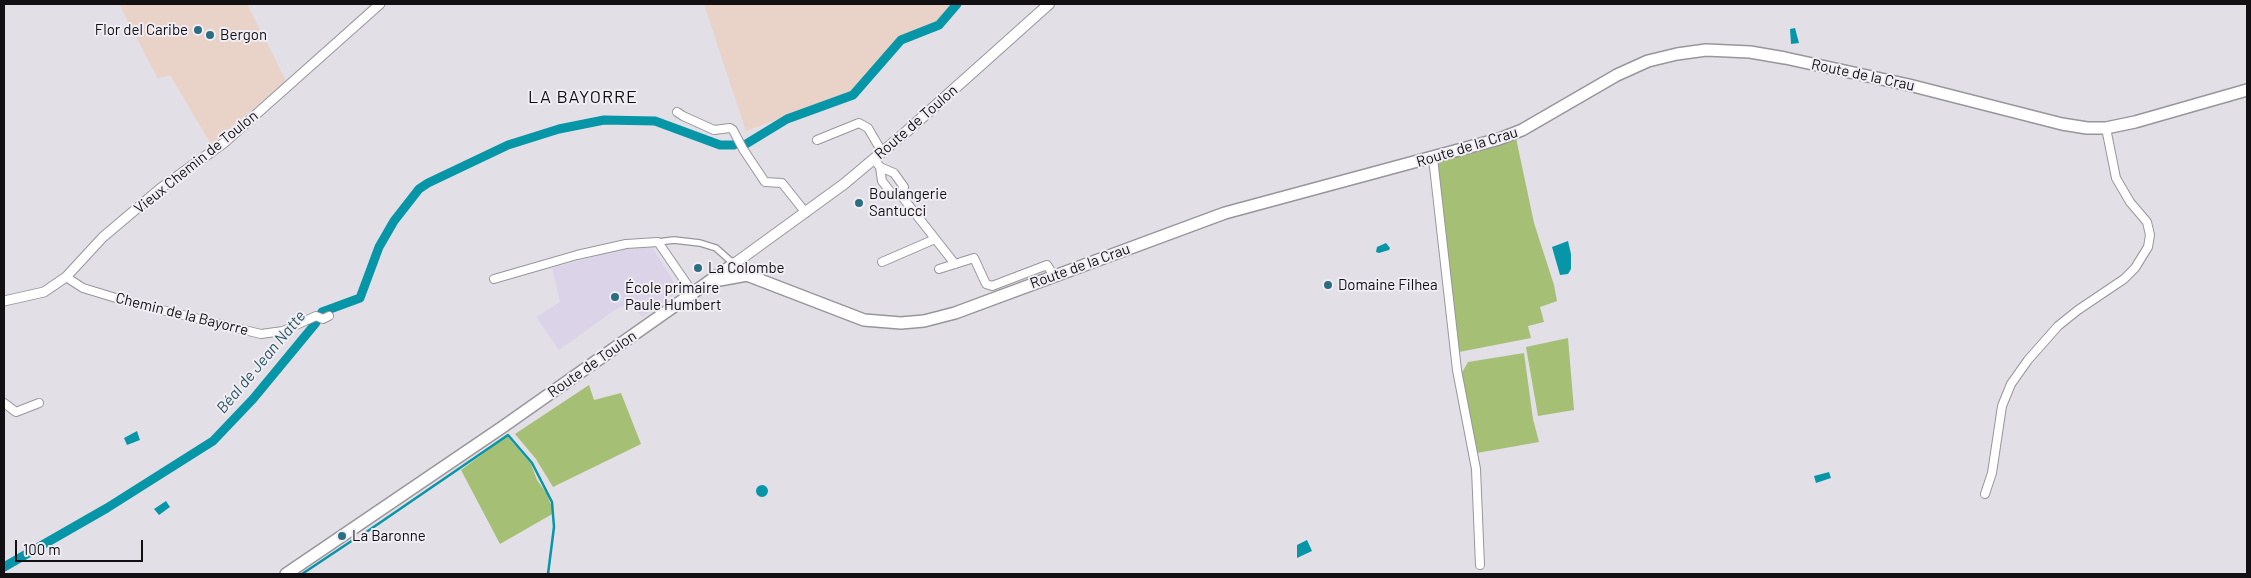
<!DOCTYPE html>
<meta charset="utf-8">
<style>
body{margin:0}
#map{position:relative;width:2251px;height:578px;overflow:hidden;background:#e3dfe6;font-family:Barlow,sans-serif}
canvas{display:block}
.frame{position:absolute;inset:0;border:5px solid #121013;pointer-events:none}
.scale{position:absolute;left:15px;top:540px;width:128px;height:22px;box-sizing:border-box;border:2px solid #121013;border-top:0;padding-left:6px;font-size:15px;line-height:18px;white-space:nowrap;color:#121013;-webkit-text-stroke:4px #f1edf4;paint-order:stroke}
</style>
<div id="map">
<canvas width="2251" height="578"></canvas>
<div class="frame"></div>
<div class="scale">100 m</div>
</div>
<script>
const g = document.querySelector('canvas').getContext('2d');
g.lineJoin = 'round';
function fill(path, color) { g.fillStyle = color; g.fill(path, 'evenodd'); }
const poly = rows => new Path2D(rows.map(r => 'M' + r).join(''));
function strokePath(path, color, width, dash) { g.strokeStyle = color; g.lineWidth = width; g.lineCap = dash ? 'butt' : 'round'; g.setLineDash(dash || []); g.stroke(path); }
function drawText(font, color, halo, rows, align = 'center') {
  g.font = font + ' Barlow,sans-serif'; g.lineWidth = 4; g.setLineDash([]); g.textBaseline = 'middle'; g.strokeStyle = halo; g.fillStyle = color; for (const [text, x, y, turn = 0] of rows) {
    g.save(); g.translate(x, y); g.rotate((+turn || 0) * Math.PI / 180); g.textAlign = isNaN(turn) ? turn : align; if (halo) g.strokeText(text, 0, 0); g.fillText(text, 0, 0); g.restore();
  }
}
const industrial = poly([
 [119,4,247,4,286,81,211,144,170,75,158,79],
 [704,4,953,4,935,23,899,38,853,92,746,131]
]);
const education = poly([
 [652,246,679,291,642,317,629,303,615,310,559,350,536,317,560,302,552,268,619,250]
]);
const green = poly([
 [1516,138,1534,223,1554,285,1557,301,1540,307,1544,322,1528,326,1531,338,1459,352,1437,163],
 [1568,338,1574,410,1538,416,1526,347],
 [1524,353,1533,419,1539,442,1477,453,1460,376,1468,362],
 [589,385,594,400,621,393,641,444,553,487,536,459,515,434],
 [507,436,531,464,537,480,547,494,554,513,500,544,461,470]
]);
const water = poly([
 [1795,28,1799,43,1791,44,1790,29],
 [1568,241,1571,254,1571,269,1568,274,1560,275,1552,247],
 [1386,243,1390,248,1389,250,1379,253,1376,252,1377,247],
 [137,431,140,440,127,445,124,438],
 [1829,472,1831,478,1816,483,1814,476],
 '756 491a6 6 0 1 1 12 0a6 6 0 1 1-12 0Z',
 [166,501,170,507,159,515,154,509],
 [1307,540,1312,551,1297,558,1297,545]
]);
const stream = poly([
 [362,535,508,435,532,463,552,502,554,527,548,574],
 [302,574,353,540]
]);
const canal = poly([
 [746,144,787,119,853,95,901,40,939,25,957,4],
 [4,567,107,508,213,441,253,399,315,324,322,312,360,298,379,247,394,221,419,189,428,183,508,145,559,129,604,120,655,121,720,145,734,145]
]);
const pedestrian = poly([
 [658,242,674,240,700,243,716,248,734,264]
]);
const minor = poly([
 [677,112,683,116,714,130,730,128,733,130,743,149,765,182,782,183,806,213],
 [817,140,859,123,868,128,882,152],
 [1433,158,1457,370,1476,469,1480,565],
 [874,159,880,167,882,181,893,195,900,194],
 [880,167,894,173,904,187,900,194],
 [900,194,955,264],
 [882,262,935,239],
 [939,269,974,258,986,284,992,286,1047,265,1054,276],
 [66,277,83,288,129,302,261,334,283,331,316,316,323,319,329,316],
 [494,279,577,255,626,244,658,242,693,293],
 [4,403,16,412,39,403],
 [1985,494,1992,473,2002,406,2011,384,2028,360,2058,326,2078,310,2124,279,2135,268,2148,247,2150,235,2147,222,2130,202,2116,178,2106,128]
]);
const tertiary = poly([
 [4,301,44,292,66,277,103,237,161,188,225,142,380,4]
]);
const secondary = poly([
 [734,264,844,184,906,132,1049,4]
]);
const primary = poly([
 [714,281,747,275],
 [286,574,504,426,734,264,747,275,864,320,901,323,924,321,955,313,1225,213,1499,139,1522,130,1617,75,1648,61,1677,54,1706,50,1750,52,1785,58,1909,85,2062,124,2087,128,2106,128,2135,122,2247,90]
]);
const markers = [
 [198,30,5,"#2c6e81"],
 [210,35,5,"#2c6e81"],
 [859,203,5,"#2c6e81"],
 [698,268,5,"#2c6e81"],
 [1328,285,5,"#2c6e81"],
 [615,297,5,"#2c6e81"],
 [342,536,5,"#2c6e81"]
];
const poiNames = [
 ["Flor del Caribe",188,30,"right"],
 ["Bergon",220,35],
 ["Boulangerie",869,194],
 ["Santucci",869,211],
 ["La Colombe",708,268],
 ["Domaine Filhea",1338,285],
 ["École primaire",625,288],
 ["Paule Humbert",625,305],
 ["La Baronne",352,536]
];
const streetNames = [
 ["Route de la Crau",1863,75,12],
 ["Route de Toulon",916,122,-41],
 ["Route de la Crau",1467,147,-17],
 ["Vieux Chemin de Toulon",196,162,-39],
 ["Route de la Crau",1080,266,-20],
 ["Chemin de la Bayorre",182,314,14],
 ["Route de Toulon",592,364,-35]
];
const waterNames = [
 ["Béal de Jean Natte",261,362,-50]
];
const quarterNames = [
 ["LA BAYORRE",583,97]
];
fill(industrial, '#e9d2c7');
fill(education, '#dbd3e8');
fill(green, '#a5bf75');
fill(water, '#0696a7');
strokePath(stream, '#0696a7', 2.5);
strokePath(canal, '#0696a7', 9);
strokePath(pedestrian, '#99959c', 8);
strokePath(minor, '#99959c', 10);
strokePath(tertiary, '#99959c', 11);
strokePath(secondary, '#99959c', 12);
strokePath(primary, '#99959c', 14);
strokePath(pedestrian, '#fff', 5.5);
strokePath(minor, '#fff', 8);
strokePath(tertiary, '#fff', 9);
strokePath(secondary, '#fff', 10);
strokePath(primary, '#fff', 11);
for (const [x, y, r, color] of markers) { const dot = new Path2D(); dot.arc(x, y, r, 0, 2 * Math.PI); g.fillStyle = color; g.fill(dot); strokePath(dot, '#f1edf4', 2); }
drawText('15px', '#121013', '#f1edf4', poiNames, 'left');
drawText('15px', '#121013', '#f1edf4', streetNames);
drawText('italic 16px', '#285961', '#f1edf4', waterNames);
g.letterSpacing = '1px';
drawText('18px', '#121013', '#f1edf4', quarterNames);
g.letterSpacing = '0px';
</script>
